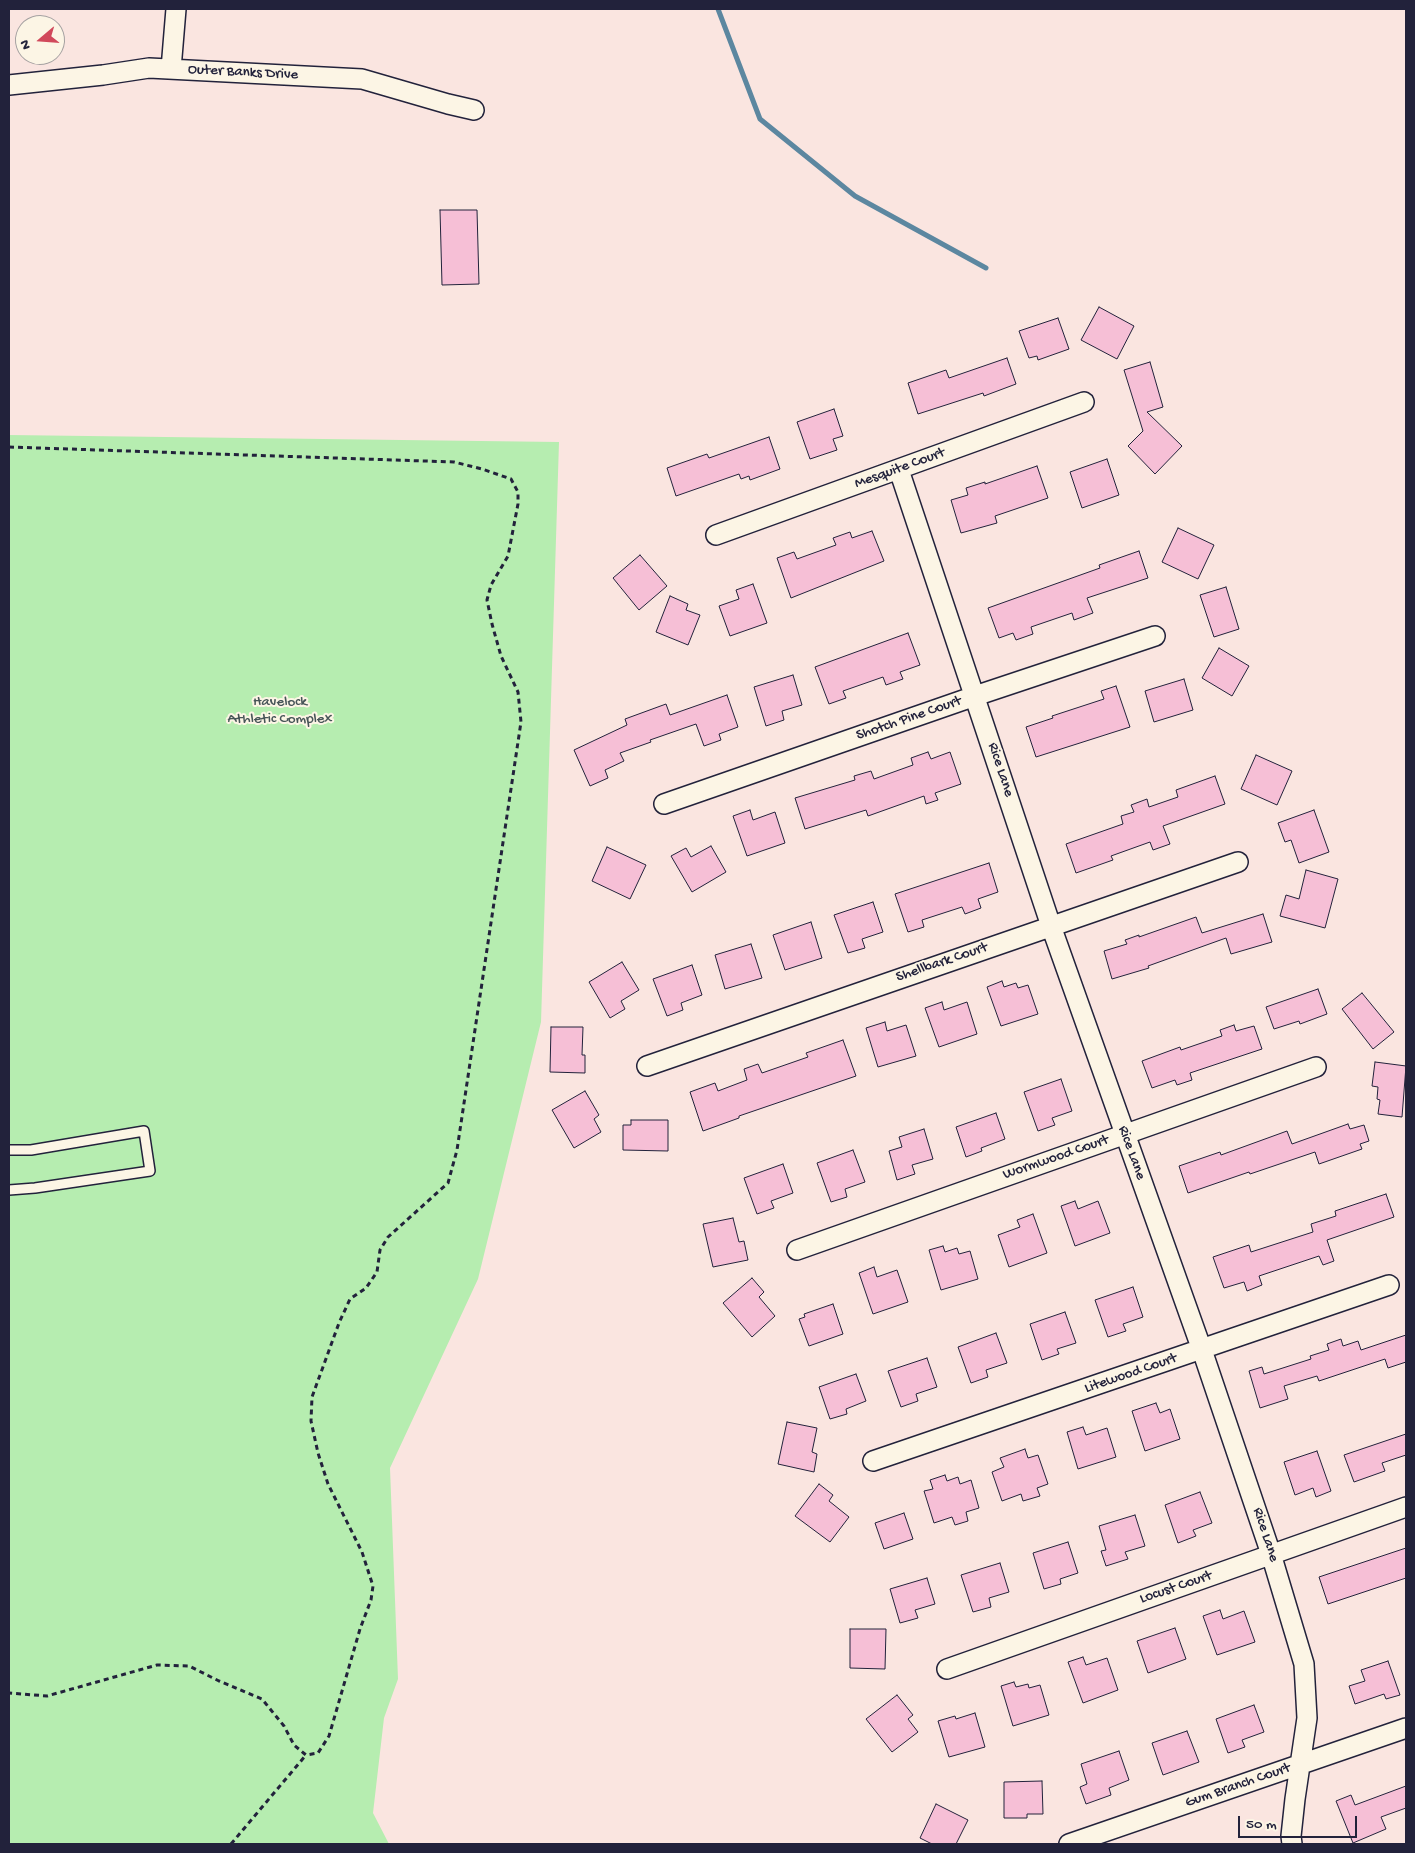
<!DOCTYPE html>
<style>
body{margin:0}
#map{position:relative;width:1415px;height:1853px;overflow:hidden;background:#fae5e0;font-family:"Gochi Hand",sans-serif}
canvas{display:block}
.frame{position:absolute;inset:0;border:10px solid #22223b;pointer-events:none}
.north{position:absolute;left:15px;top:15px;width:50px;height:50px;box-sizing:border-box;background:#fcf5e5;border:1px solid #a5a1a1;border-radius:50%;rotate:252deg;font-size:14px;font-weight:700;line-height:20px;text-align:center;color:#22223b}
.north::after{content:'';display:block;margin:auto;width:18px;height:22px;background:#d1495b;clip-path:polygon(50% 0,100% 100%,50% 72%,0 100%)}
.scale{position:absolute;left:1238px;top:1816px;width:119px;height:22px;box-sizing:border-box;border:2px solid #22223b;border-top:0;padding-left:6px;font-size:15px;line-height:18px;white-space:nowrap;color:#22223b;-webkit-text-stroke:4px #fcf5e5;paint-order:stroke}
</style>
<div id="map">
<canvas width="1415" height="1853"></canvas>
<div class="frame"></div>
<div class="north">N</div>
<div class="scale">50 m</div>
</div>
<script>
const g = document.querySelector('canvas').getContext('2d');
g.lineJoin = 'round';
function fill(path, color) { g.fillStyle = color; g.fill(path, 'evenodd'); }
const poly = rows => new Path2D(rows.map(r => 'M' + r).join(''));
function strokePath(path, color, width, dash) { g.strokeStyle = color; g.lineWidth = width; g.lineCap = dash ? 'butt' : 'round'; g.setLineDash(dash || []); g.stroke(path); }
function drawText(font, color, halo, rows, align = 'center') {
  g.font = font + ' "Gochi Hand",sans-serif'; g.lineWidth = 4; g.setLineDash([]); g.textBaseline = 'middle'; g.strokeStyle = halo; g.fillStyle = color; for (const [text, x, y, turn = 0] of rows) {
    g.save(); g.translate(x, y); g.rotate((+turn || 0) * Math.PI / 180); g.textAlign = isNaN(turn) ? turn : align; if (halo) g.strokeText(text, 0, 0); g.fillText(text, 0, 0); g.restore();
  }
}
const green = poly([
 [9,435,559,442,541,1022,478,1279,390,1468,398,1679,384,1718,373,1813,389,1844,9,1844]
]);
const stream = poly([
 [718,9,760,119,855,196,986,268]
]);
const building = poly([
 [440,210,477,210,479,284,442,285,440,210],
 [1099,307,1134,326,1117,359,1081,340,1099,307],
 [1058,318,1069,349,1038,360,1037,356,1029,358,1019,331,1058,318],
 [1007,358,1016,384,984,396,983,393,918,414,908,383,946,370,949,378,1007,358],
 [1150,362,1163,407,1147,412,1182,446,1155,474,1128,446,1143,431,1124,370,1150,362],
 [834,409,843,436,833,439,837,450,810,459,797,422,834,409],
 [769,437,780,469,750,480,749,476,741,479,739,474,676,496,667,468,707,454,709,458,769,437],
 [1107,459,1119,495,1082,508,1070,472,1107,459],
 [1037,466,1048,498,995,516,997,523,961,533,951,500,968,495,966,488,985,482,985,484,1037,466],
 [1178,528,1214,545,1198,579,1162,562,1178,528],
 [872,531,884,561,791,598,777,558,794,552,797,559,836,545,833,538,850,532,852,538,872,531],
 [1139,551,1148,578,1087,598,1093,613,1074,620,1072,613,1031,627,1033,634,1016,640,1013,633,999,638,988,608,1100,568,1099,565,1139,551],
 [640,555,667,586,639,610,613,578,640,555],
 [753,584,767,623,730,636,719,606,739,599,736,590,753,584],
 [1226,587,1239,629,1214,637,1200,595,1226,587],
 [670,596,688,604,686,610,700,615,688,645,656,632,670,596],
 [908,633,920,665,900,672,903,679,886,685,883,677,843,691,846,698,829,704,815,667,908,633],
 [1219,648,1249,666,1232,696,1202,678,1219,648],
 [793,675,802,705,782,711,784,720,766,726,754,687,793,675],
 [1184,679,1193,710,1154,722,1145,691,1184,679],
 [1116,686,1130,727,1036,757,1026,727,1053,718,1052,716,1104,699,1101,691,1116,686],
 [727,695,738,727,719,734,721,740,704,746,696,724,650,740,651,742,620,753,624,761,605,770,608,778,590,786,574,750,627,725,625,719,666,704,670,715,727,695],
 [928,752,931,759,950,752,961,784,935,793,938,800,926,804,924,796,868,816,866,810,805,829,795,798,855,780,854,776,871,771,874,779,913,765,911,758,928,752],
 [1256,755,1292,771,1277,805,1241,789,1256,755],
 [1215,776,1225,804,1163,826,1170,844,1153,850,1150,842,1111,856,1113,860,1076,873,1066,844,1123,824,1121,816,1134,812,1131,805,1147,799,1149,807,1178,797,1176,790,1215,776],
 [750,810,753,820,775,812,785,843,747,856,733,816,750,810],
 [1314,810,1329,852,1299,863,1291,840,1285,842,1278,823,1314,810],
 [711,846,726,872,692,892,671,856,686,848,691,857,711,846],
 [607,847,646,865,630,899,592,881,607,847],
 [989,863,998,892,978,899,981,908,965,914,962,907,922,920,924,927,908,932,895,894,989,863],
 [1306,870,1338,879,1325,928,1280,916,1286,895,1299,899,1306,870],
 [873,902,883,932,862,939,865,948,848,953,834,915,873,902],
 [1263,914,1272,942,1231,954,1226,938,1148,966,1149,968,1112,979,1104,951,1127,944,1125,940,1139,935,1139,937,1196,917,1202,933,1263,914],
 [811,922,822,958,785,970,773,935,811,922],
 [751,944,762,978,725,989,715,955,751,944],
 [622,962,639,990,621,1001,625,1009,610,1018,589,982,622,962],
 [692,965,702,995,681,1003,683,1010,667,1016,653,979,692,965],
 [1002,981,1004,987,1016,983,1018,988,1028,985,1038,1014,1001,1026,987,987,1002,981],
 [1318,989,1327,1014,1300,1024,1299,1021,1274,1029,1266,1007,1318,989],
 [1362,993,1394,1032,1373,1049,1342,1009,1362,993],
 [942,1002,944,1010,967,1002,977,1034,939,1047,925,1008,942,1002],
 [885,1022,887,1031,906,1025,916,1056,878,1067,866,1028,885,1022],
 [1234,1025,1236,1031,1254,1026,1262,1049,1190,1073,1192,1080,1177,1085,1175,1080,1152,1088,1142,1061,1180,1047,1181,1050,1222,1036,1220,1030,1234,1025],
 [551,1027,583,1027,582,1055,585,1055,585,1073,550,1072,551,1027],
 [843,1040,856,1076,739,1116,739,1118,703,1131,690,1092,715,1083,718,1091,747,1080,744,1069,758,1064,762,1073,808,1057,806,1053,843,1040],
 [1375,1062,1406,1066,1402,1117,1378,1114,1380,1100,1377,1099,1378,1087,1372,1086,1375,1062],
 [1061,1079,1072,1111,1052,1118,1055,1125,1038,1131,1024,1092,1061,1079],
 [585,1091,599,1115,594,1119,601,1132,574,1148,552,1110,585,1091],
 [996,1113,1005,1139,981,1148,982,1151,966,1157,956,1127,996,1113],
 [631,1120,668,1120,668,1151,623,1150,623,1125,631,1125,631,1120],
 [1348,1124,1350,1129,1364,1125,1369,1141,1360,1144,1362,1149,1319,1164,1315,1152,1250,1174,1249,1172,1188,1193,1179,1166,1220,1152,1221,1155,1287,1131,1292,1144,1348,1124],
 [924,1129,933,1159,912,1165,915,1174,897,1180,889,1151,902,1147,899,1137,924,1129],
 [853,1150,865,1182,845,1189,847,1197,831,1202,817,1163,853,1150],
 [783,1164,793,1193,771,1201,774,1208,757,1214,744,1178,783,1164],
 [1386,1194,1394,1217,1327,1240,1334,1261,1323,1265,1319,1256,1259,1276,1262,1285,1247,1291,1244,1282,1224,1288,1213,1257,1249,1245,1251,1252,1313,1232,1311,1224,1336,1216,1335,1211,1386,1194],
 [1075,1201,1078,1209,1098,1201,1110,1233,1075,1246,1061,1206,1075,1201],
 [1033,1214,1047,1253,1009,1267,998,1235,1020,1227,1017,1220,1033,1214],
 [733,1218,739,1242,744,1241,748,1260,713,1267,703,1224,733,1218],
 [943,1246,945,1252,957,1248,959,1254,970,1251,978,1279,941,1290,929,1250,943,1246],
 [874,1267,877,1277,897,1270,908,1302,873,1314,859,1273,874,1267],
 [752,1278,764,1292,759,1297,775,1316,752,1337,723,1303,752,1278],
 [1133,1287,1143,1317,1123,1324,1126,1331,1108,1337,1095,1300,1133,1287],
 [833,1304,843,1334,809,1346,799,1319,805,1317,804,1314,833,1304],
 [1065,1312,1076,1343,1057,1349,1059,1354,1042,1360,1030,1324,1065,1312],
 [996,1333,1007,1363,986,1370,988,1377,971,1383,958,1347,996,1333],
 [1406,1335,1406,1362,1388,1368,1385,1359,1319,1381,1317,1376,1284,1386,1288,1399,1260,1408,1249,1371,1262,1367,1264,1374,1311,1359,1310,1356,1329,1350,1327,1344,1341,1339,1343,1346,1358,1341,1361,1350,1406,1335],
 [927,1358,937,1387,916,1394,918,1401,901,1407,888,1371,927,1358],
 [856,1374,866,1401,846,1409,847,1414,830,1419,819,1387,856,1374],
 [1156,1403,1160,1413,1170,1409,1180,1439,1145,1451,1132,1411,1156,1403],
 [787,1422,817,1428,812,1452,817,1454,814,1472,778,1464,787,1422],
 [1083,1427,1086,1435,1107,1428,1116,1457,1078,1469,1067,1432,1083,1427],
 [1406,1434,1406,1455,1382,1463,1385,1471,1354,1482,1344,1455,1406,1434],
 [1025,1449,1028,1458,1038,1455,1048,1484,1037,1488,1040,1496,1023,1501,1021,1494,1002,1501,992,1472,1004,1467,1000,1458,1025,1449],
 [1317,1451,1331,1491,1316,1497,1313,1488,1295,1495,1284,1462,1317,1451],
 [945,1475,947,1481,958,1477,960,1484,971,1480,979,1508,966,1512,968,1521,955,1525,952,1517,934,1523,924,1491,933,1489,930,1480,945,1475],
 [819,1484,833,1495,829,1501,849,1517,830,1542,795,1516,819,1484],
 [1200,1492,1212,1523,1193,1530,1196,1536,1178,1543,1165,1505,1200,1492],
 [904,1513,913,1539,884,1549,875,1523,904,1513],
 [1135,1515,1145,1546,1125,1552,1128,1559,1106,1566,1101,1551,1106,1550,1099,1526,1135,1515],
 [1068,1542,1078,1573,1060,1579,1061,1584,1044,1589,1033,1553,1068,1542],
 [1406,1548,1406,1578,1328,1604,1319,1577,1406,1548],
 [1000,1563,1009,1592,989,1598,991,1607,973,1612,961,1575,1000,1563],
 [927,1578,935,1604,915,1610,918,1618,900,1623,890,1589,927,1578],
 [1220,1610,1223,1619,1244,1611,1255,1642,1217,1655,1203,1616,1220,1610],
 [1175,1628,1186,1659,1148,1673,1137,1641,1175,1628],
 [850,1629,886,1629,885,1669,850,1668,850,1629],
 [1083,1657,1086,1665,1107,1658,1118,1690,1083,1703,1068,1662,1083,1657],
 [1388,1661,1400,1695,1386,1699,1384,1694,1355,1704,1349,1686,1365,1681,1361,1670,1388,1661],
 [1014,1682,1016,1687,1028,1684,1029,1688,1040,1685,1049,1715,1013,1726,1001,1686,1014,1682],
 [897,1695,913,1715,908,1719,918,1732,892,1752,866,1719,897,1695],
 [1254,1705,1264,1732,1242,1740,1245,1747,1228,1753,1216,1719,1254,1705],
 [975,1713,985,1747,949,1757,938,1721,955,1716,956,1719,975,1713],
 [1187,1731,1199,1762,1163,1775,1152,1743,1187,1731],
 [1119,1751,1129,1780,1109,1788,1111,1795,1086,1804,1080,1787,1087,1784,1081,1764,1119,1751],
 [1042,1781,1043,1814,1027,1814,1027,1818,1004,1818,1004,1782,1042,1781],
 [1406,1786,1406,1808,1381,1817,1386,1829,1353,1843,1336,1801,1351,1795,1355,1805,1406,1786],
 [936,1804,968,1820,956,1844,932,1844,920,1838,936,1804]
]);
const path = poly([
 [9,447,454,462,482,469,511,479,518,492,518,504,508,556,491,585,487,600,492,624,501,656,518,692,521,722,457,1150,448,1183,388,1237,380,1250,377,1272,366,1288,350,1299,339,1323,312,1397,311,1421,318,1453,328,1484,362,1552,373,1586,371,1600,360,1629,329,1736,318,1753,306,1755,294,1745,284,1726,262,1699,219,1681,189,1666,157,1665,47,1696,9,1693],
 [231,1844,306,1755]
]);
const service = poly([
 [9,1150,31,1150,144,1131,150,1171,35,1188,9,1190]
]);
const minor = poly([
 [171,69,176,9],
 [9,85,103,75,149,68,362,79,448,104,474,110],
 [899,470,1051,926,1202,1350,1271,1554,1304,1664,1307,1718,1295,1799,1291,1836,1292,1844],
 [716,535,1084,402],
 [664,804,975,696,1155,636],
 [647,1066,1238,862],
 [797,1250,1316,1067],
 [873,1461,1389,1285],
 [947,1669,1406,1507],
 [1069,1844,1406,1728]
]);
const streetNames = [
 ["Outer Banks Drive",243,73,3],
 ["Mesquite Court",900,469,-20],
 ["Shotch Pine Court",909,719,-19],
 ["Rice Lane",1000,770,72],
 ["Shellbark Court",942,963,-19],
 ["Rice Lane",1131,1153,70],
 ["Wormwood Court",1056,1158,-19],
 ["Litewood Court",1131,1374,-19],
 ["Rice Lane",1265,1535,72],
 ["Locust Court",1176,1588,-19],
 ["Gum Branch Court",1238,1786,-19]
];
const parkNames = [
 ["Havelock",280,703],
 ["Athletic Complex",280,720]
];
fill(green, '#b6edb0');
strokePath(stream, '#5c87a0', 5);
fill(building, '#f6bfd6');
strokePath(building, '#22223b', 1);
strokePath(service, '#22223b', 12);
strokePath(minor, '#22223b', 22);
strokePath(path, '#22223b', 3, [5, 4]);
strokePath(service, '#fcf5e5', 9);
strokePath(minor, '#fcf5e5', 19);
drawText('15px', '#22223b', '#fcf5e5', streetNames);
drawText('15px', '#475558', '#fcf5e5', parkNames);
</script>
